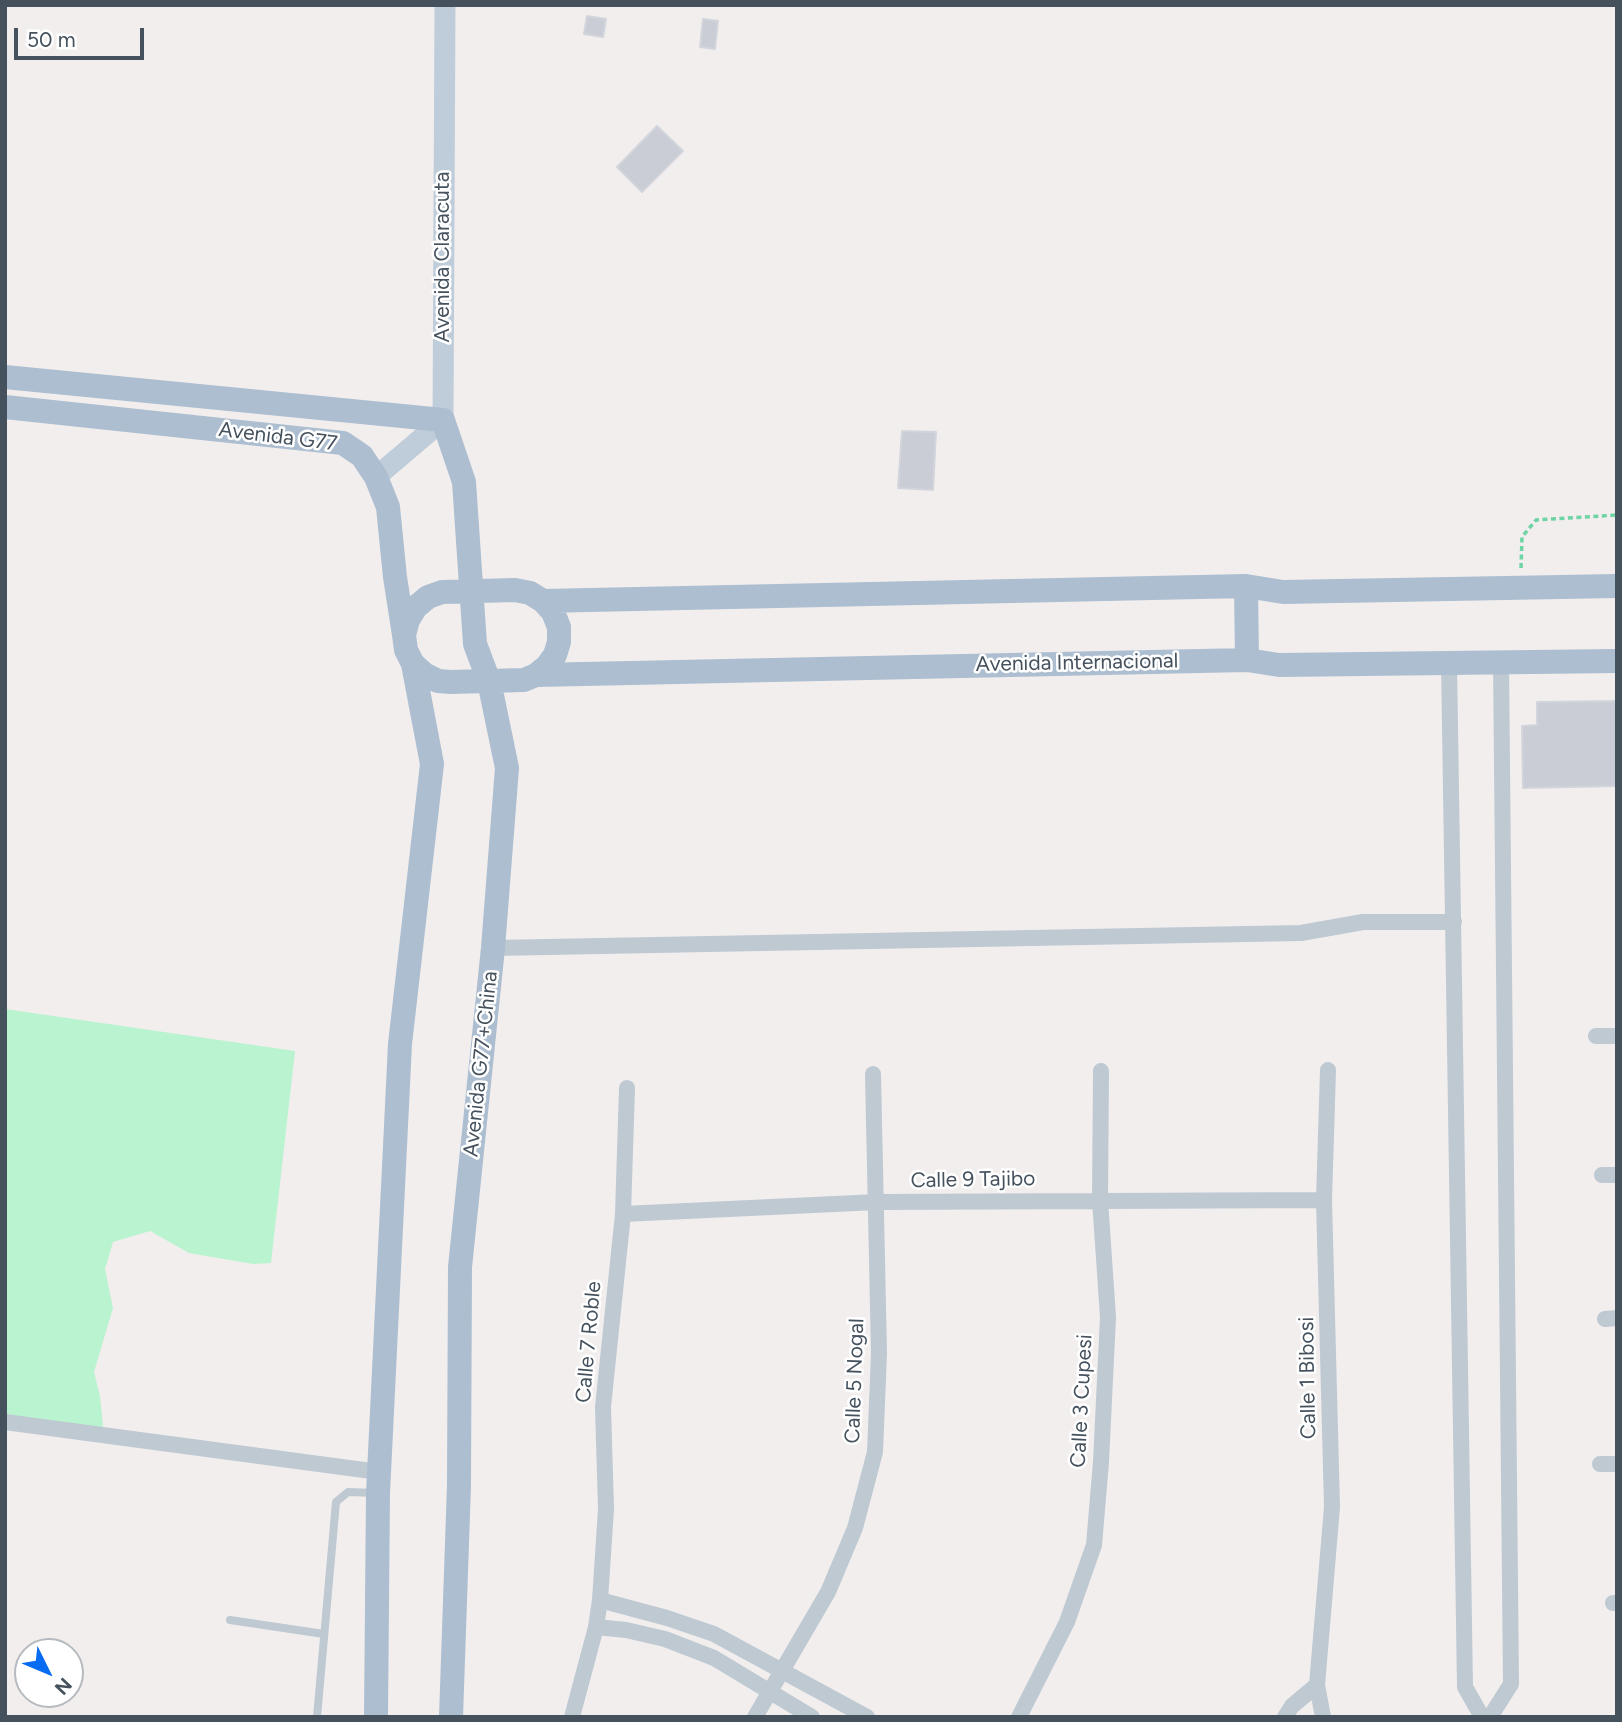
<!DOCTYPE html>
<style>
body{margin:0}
#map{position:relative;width:1622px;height:1722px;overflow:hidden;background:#f2eeee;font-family:Figtree,sans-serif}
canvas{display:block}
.frame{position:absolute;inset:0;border:7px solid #45525e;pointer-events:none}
.north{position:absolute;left:14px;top:1638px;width:70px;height:70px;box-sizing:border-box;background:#fff;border:2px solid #b5babf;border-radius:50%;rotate:133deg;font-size:19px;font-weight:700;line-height:28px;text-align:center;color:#45525e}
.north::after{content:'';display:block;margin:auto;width:24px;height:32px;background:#086cf2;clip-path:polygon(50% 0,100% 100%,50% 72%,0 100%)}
.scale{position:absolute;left:14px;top:28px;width:130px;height:32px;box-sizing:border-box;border:4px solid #45525e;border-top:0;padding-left:9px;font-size:21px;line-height:24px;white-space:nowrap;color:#45525e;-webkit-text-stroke:5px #fff;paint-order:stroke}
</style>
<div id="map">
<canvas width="1622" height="1722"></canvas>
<div class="frame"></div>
<div class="north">N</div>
<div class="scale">50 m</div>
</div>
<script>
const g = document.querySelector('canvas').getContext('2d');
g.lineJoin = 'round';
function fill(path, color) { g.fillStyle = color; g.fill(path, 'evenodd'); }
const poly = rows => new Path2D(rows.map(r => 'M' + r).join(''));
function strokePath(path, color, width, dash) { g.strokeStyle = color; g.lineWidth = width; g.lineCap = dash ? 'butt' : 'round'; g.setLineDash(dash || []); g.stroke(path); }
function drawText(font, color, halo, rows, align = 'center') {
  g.font = font + ' Figtree,sans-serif'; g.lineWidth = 5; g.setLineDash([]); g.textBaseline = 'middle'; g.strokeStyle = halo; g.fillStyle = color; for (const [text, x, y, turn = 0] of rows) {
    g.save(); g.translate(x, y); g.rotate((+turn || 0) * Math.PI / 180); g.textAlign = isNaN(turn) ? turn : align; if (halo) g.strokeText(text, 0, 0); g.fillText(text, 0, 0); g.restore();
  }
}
const green = poly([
 [5,1009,295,1051,271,1263,253,1264,189,1253,150,1231,113,1242,105,1269,113,1308,94,1372,100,1396,104,1436,5,1422]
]);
const building = poly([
 [587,16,606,19,603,37,584,34,587,16],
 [703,19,718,21,715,49,700,47,703,19],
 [657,126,683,151,642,192,617,167,657,126],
 [902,431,936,432,933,490,898,488,902,431],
 [1617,701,1617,786,1523,788,1522,726,1537,725,1537,702,1617,701]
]);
const path = poly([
 [1521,568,1522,537,1536,520,1617,515]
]);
const lane = poly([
 [230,1620,324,1634],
 [317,1717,336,1502,348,1492,376,1493]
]);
const street = poly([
 [1449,662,1465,1687,1482,1717],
 [493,948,1301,933,1363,922,1454,922],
 [1596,1036,1617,1036],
 [1602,1175,1617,1175],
 [623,1214,877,1202,1324,1200],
 [1605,1319,1617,1318],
 [5,1422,379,1472],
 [1600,1464,1617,1464],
 [600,1600,667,1618,714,1634,867,1717],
 [1613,1603,1617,1603],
 [596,1627,626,1630,665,1639,714,1658,812,1717],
 [572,1717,596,1627,600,1600,606,1509,603,1407,623,1214,627,1088],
 [755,1717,828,1592,855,1528,875,1452,879,1353,873,1074],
 [1019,1717,1067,1622,1094,1545,1101,1462,1108,1317,1100,1200,1101,1071],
 [1285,1717,1292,1706,1317,1685],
 [1323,1717,1317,1685,1332,1507,1324,1200,1328,1070],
 [1490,1717,1511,1684,1501,663]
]);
const secondary = poly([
 [376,477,443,420,445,5]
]);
const primary = poly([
 [5,377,443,420,464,482,475,644,489,681,507,768,493,948,460,1267,459,1485,451,1717],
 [5,407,343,443,362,456,376,477,388,507,395,577,404,635],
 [1246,586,1247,660],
 [515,590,530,593,543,601,553,612,559,627,559,642,555,655,547,666,536,675,524,680,451,682,438,681,424,674,413,664,406,650,404,635,408,620,416,607,428,597,442,592,515,590],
 [543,601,1246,586,1283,592,1617,586],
 [536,675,1247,660,1279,665,1617,661],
 [376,1717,378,1493,400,1044,432,764,413,664]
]);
const streetNames = [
 ["Avenida Claracuta",443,257,-90],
 ["Avenida G77",278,437,7],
 ["Avenida Internacional",1077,663,-1],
 ["Avenida G77+China",481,1064,-84],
 ["Calle 9 Tajibo",973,1180,-1],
 ["Calle 7 Roble",589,1342,-85],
 ["Calle 1 Bibosi",1308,1378,-91],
 ["Calle 5 Nogal",855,1381,-88],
 ["Calle 3 Cupesi",1082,1401,-87]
];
fill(green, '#b9f3d0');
fill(building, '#cacdd5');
strokePath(building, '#d2d5db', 2);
strokePath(path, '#6dd4a3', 3.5, [5, 3.5]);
strokePath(lane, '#bec9d2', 8);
strokePath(street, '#bec9d2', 16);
strokePath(secondary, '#bfccda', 21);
strokePath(primary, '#acbed0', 24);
drawText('21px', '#45525e', '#fff', streetNames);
</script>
